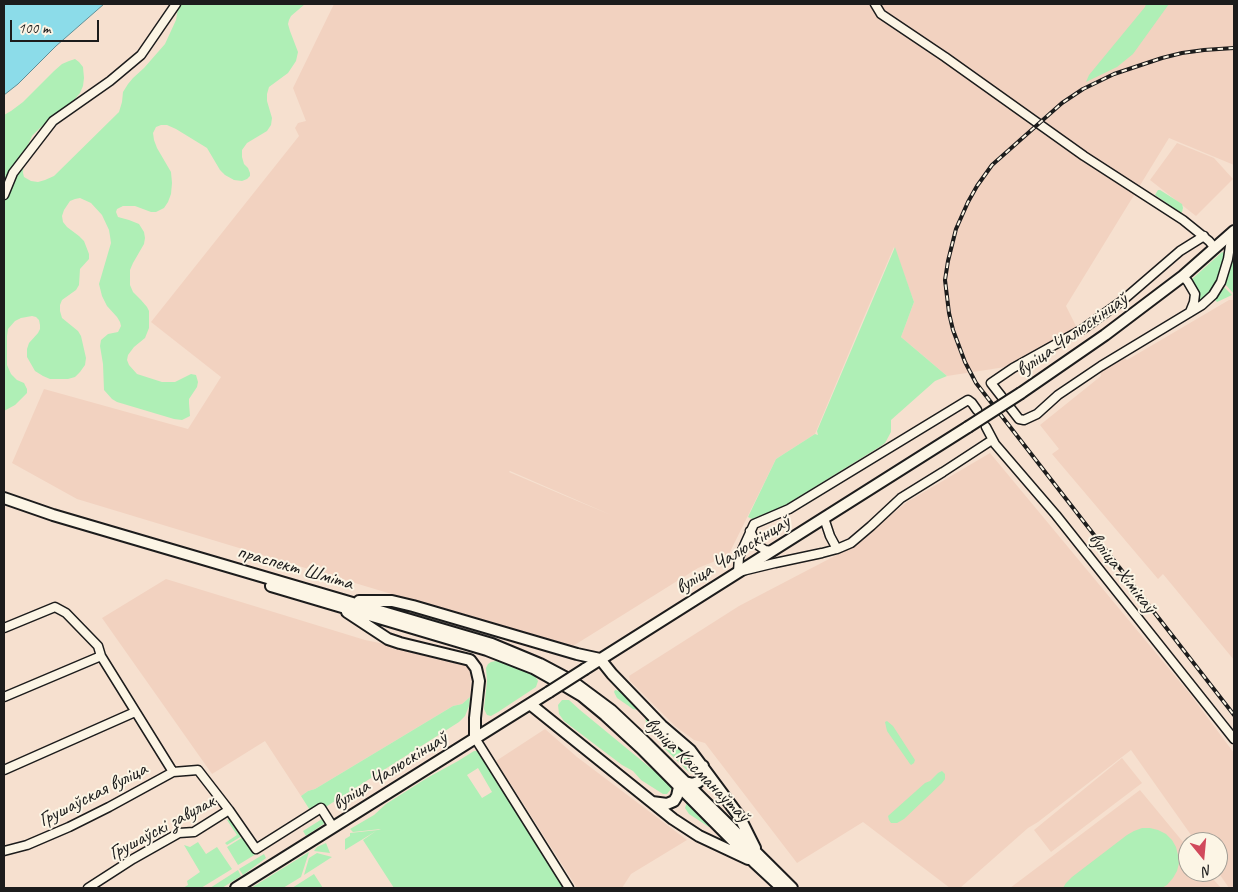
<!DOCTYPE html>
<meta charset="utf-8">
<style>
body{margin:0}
#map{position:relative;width:1238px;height:892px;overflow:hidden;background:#f6e0cf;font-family:Caveat,sans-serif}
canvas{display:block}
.frame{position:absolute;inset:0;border:5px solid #1c1c1c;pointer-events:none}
.north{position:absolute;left:1178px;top:832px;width:50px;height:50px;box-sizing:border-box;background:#fcf5e5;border:1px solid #a29e95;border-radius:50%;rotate:163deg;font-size:14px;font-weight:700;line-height:20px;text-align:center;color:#1c1c1c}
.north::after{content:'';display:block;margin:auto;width:18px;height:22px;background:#d1495b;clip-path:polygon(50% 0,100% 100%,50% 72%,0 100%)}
.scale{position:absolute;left:10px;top:20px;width:89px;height:22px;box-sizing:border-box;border:2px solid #1c1c1c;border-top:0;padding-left:6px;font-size:15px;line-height:18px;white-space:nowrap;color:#1c1c1c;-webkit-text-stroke:4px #fcf5e5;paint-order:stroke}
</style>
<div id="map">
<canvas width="1238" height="892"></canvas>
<div class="frame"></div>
<div class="north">N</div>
<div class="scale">100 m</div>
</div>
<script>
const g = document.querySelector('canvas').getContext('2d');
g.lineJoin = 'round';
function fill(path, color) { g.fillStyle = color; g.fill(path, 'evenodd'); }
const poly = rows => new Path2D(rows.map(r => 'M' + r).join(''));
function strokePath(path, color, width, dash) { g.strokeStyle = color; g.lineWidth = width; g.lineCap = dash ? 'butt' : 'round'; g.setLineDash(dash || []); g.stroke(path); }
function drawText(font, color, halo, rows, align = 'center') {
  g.font = font + ' Caveat,sans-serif'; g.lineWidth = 4; g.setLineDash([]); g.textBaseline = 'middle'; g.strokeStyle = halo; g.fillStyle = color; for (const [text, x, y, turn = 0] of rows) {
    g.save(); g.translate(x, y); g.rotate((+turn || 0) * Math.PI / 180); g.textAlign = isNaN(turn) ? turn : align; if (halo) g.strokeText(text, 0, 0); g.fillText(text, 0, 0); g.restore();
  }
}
const built = poly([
 [334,4,1234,4,1234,165,1169,138,1066,306,1078,330,1012,366,947,376,901,337,914,302,894,247,861,324,815,434,776,459,728,556,698,568,573,646,388,593,77,499,12,463,44,389,188,429,221,377,151,322,299,136,295,128,298,123,306,121,293,88],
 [509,472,510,471,611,515,563,495],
 [1177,143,1214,158,1233,179,1196,216,1150,180],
 [1229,300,1234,300,1234,660,1163,574,1158,579,1052,454,1059,449,1040,425,1101,376,1100,372,1125,358,1127,360],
 [990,453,1190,694,1234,753,1234,888,1229,888,1218,872,1218,842,1196,842,1131,750,1038,822,1028,828,960,888,950,888,863,822,797,863,705,743,694,740,675,726,630,681,629,676,739,606,850,548,907,502],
 [166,579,365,640,429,653,468,665,471,672,470,697,462,704,453,706,315,789,308,791,301,796,265,741,212,774,102,618],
 [545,729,577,757,687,840,631,874,622,888,577,888,496,761],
 [1122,758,1142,783,1051,852,1034,830],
 [1140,790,1188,848,1188,872,1207,872,1221,888,1010,888]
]);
const green = poly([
 [178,4,305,4,291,16,289,20,288,24,290,31,298,52,296,61,288,73,269,87,267,94,267,101,272,118,271,125,267,131,247,143,242,150,242,157,244,164,248,168,250,173,250,176,247,179,242,181,234,180,225,175,220,170,207,148,176,129,167,125,161,125,156,127,153,133,154,140,157,148,171,172,172,183,171,194,168,202,164,208,156,212,151,212,135,206,123,206,117,209,116,212,118,217,129,220,139,224,144,232,145,238,144,244,133,263,130,270,130,285,133,292,141,300,147,307,149,311,149,328,145,338,134,347,128,355,127,360,129,365,137,374,162,382,175,382,191,374,196,375,198,382,197,387,189,399,189,403,190,416,182,420,174,419,117,402,112,399,104,390,103,364,100,346,101,340,108,334,118,332,121,326,120,322,117,317,107,306,102,296,99,284,111,243,110,236,109,230,102,215,91,203,80,198,75,199,70,201,64,210,62,216,63,222,67,227,79,236,84,241,89,254,89,259,80,269,79,285,76,290,62,300,60,305,60,311,62,318,78,331,81,336,86,358,85,365,80,372,75,377,68,379,50,379,43,376,35,371,27,357,27,349,29,343,38,333,40,329,40,325,39,320,36,317,32,316,21,318,15,321,8,329,7,336,7,365,11,374,17,380,24,383,27,389,27,393,15,405,4,411,4,115,11,111,23,102,54,71,62,64,69,61,75,59,79,62,83,67,84,78,83,86,80,93,75,99,40,128,32,136,24,154,23,173,24,177,31,181,38,182,45,180,54,176,119,112,122,102,123,92,128,84,133,78,144,68,165,44,176,20,178,8],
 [1146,4,1169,4,1133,54,1117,67,1086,82,1089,75,1145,7],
 [1158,190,1160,190,1182,204,1183,208,1182,212,1181,213,1155,195],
 [895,247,914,302,901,337,947,376,935,381,891,420,891,432,885,443,881,446,784,506,752,519,748,517,776,459,815,434,818,435,817,431],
 [1222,252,1225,253,1225,255,1218,281,1210,294,1201,302,1199,302,1197,300,1198,295,1195,287,1191,280],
 [1234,256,1234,294,1225,284],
 [1224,287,1232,295,1217,302,1215,300],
 [496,661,501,662,531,674,535,676,538,681,536,687,498,712,491,716,487,715,484,709,487,681,486,668,488,664,491,662],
 [615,690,620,691,639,707,639,710,633,709,617,698,614,692],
 [470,697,469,706,465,716,459,722,313,815,301,796,308,791,315,789,453,706,462,704],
 [562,700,569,700,580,710,670,784,671,789,667,794,663,794,641,780,633,771,622,765,564,721,559,714,558,705],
 [647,717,698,766,697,772,691,774,663,747,657,734,646,722,645,718],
 [887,721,893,726,915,760,914,763,911,765,910,764,887,731,885,722],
 [474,751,477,751,479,753,564,888,394,888,363,840,376,831,345,850,345,839,350,836,350,833,378,830,381,829,353,832,350,829,374,815,386,804,427,778,458,761],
 [478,768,492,792,482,798,467,775],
 [942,771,945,774,945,779,942,783,904,819,897,823,891,823,889,820,888,816,925,783,930,781,938,773],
 [689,801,713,827,709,827,689,814,685,808,687,802],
 [230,819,232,819,242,836,227,845,225,843,237,835,227,820],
 [322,819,325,823,306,836,303,831],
 [1142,828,1150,828,1158,830,1166,834,1172,840,1176,847,1178,855,1179,863,1177,871,1173,878,1167,885,1162,888,1063,888,1066,883,1072,877,1127,835,1134,831],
 [243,837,256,854,238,865,227,847],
 [198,842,206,854,217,847,232,869,201,888,183,888,188,885,187,881,200,872,184,845,190,847],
 [326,843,330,853,314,851,317,847],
 [309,852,301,877,283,888,251,888],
 [317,853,332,857,304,875,309,858],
 [264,854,266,858,243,875,239,869],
 [238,870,241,876,222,888,210,888],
 [314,874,323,888,292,888]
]);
const water = poly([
 [4,4,104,4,56,46,18,84,4,95,4,4]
]);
const minor = poly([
 [875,4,881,14,945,57,1084,156,1183,220,1209,241,1215,248],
 [4,195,13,173,53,121,110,81,141,55,176,4],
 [1204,236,1180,251,1122,301,1083,329,1013,368,991,383,1019,419,1024,420,1037,414,1058,395,1101,366,1202,305,1213,295,1221,282,1228,259,1232,233],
 [1183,276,1188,282,1195,294,1194,302,1190,312],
 [977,410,972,403,968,400,789,509,754,524,739,557,738,572,775,563,822,553,837,549,851,543,871,526,901,498,943,472,992,440],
 [986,427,995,444,1056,515,1234,739],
 [824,518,830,536,837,549],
 [750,531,756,543,759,546,765,550,772,551],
 [4,628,55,607,66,613,98,646,101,656,173,772],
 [4,697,101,656],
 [475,738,569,888],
 [4,770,135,712],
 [4,851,27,845,69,827,109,807,173,772,198,770,229,810,256,849,321,808,333,827],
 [88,888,133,859,179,833,194,832,229,810]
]);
const major = poly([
 [1021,393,1105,335,1183,276,1234,231],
 [4,498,53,515,492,644,540,664,572,681,611,710,646,743,792,888],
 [271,586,487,650,533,668,565,686,582,696,605,715,641,748,754,862,782,888],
 [359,601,392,601,413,606,577,654,600,659,612,674,662,726,690,750,739,816,755,848],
 [347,612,388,639,400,643,470,660,476,668,479,681,475,718,475,738],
 [585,669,968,427],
 [530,704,673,819,699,836,748,859],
 [685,782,693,784,698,782,702,778,703,766],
 [652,802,667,804,674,801,677,796,679,787],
 [236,888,549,692]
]);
const rail = poly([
 [1234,48,1204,50,1182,53,1162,58,1114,74,1083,89,1062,103,992,165,977,186,968,202,956,229,948,261,945,280,949,313,953,330,965,362,976,383,1234,715]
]);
const majorBridge = poly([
 [968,427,1021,393],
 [549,692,585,669]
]);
const streetNames = [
 ["вуліца Чалюскінцаў",1072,335,-35],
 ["вуліца Чалюскінцаў",733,555,-32],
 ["праспект Шміта",295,568,16],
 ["вуліца Хімікаў",1122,573,52],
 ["вуліца Касманаўтаў",697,770,45],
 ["вуліца Чалюскінцаў",390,771,-32],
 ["Грушаўская вуліца",93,795,-27],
 ["Грушаўскі завулак",162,828,-28]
];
fill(built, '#f2d2c0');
fill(green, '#afefb6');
fill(water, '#8cdce9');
strokePath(water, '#5f8f97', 1);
strokePath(minor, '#1c1c1c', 11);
strokePath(major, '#1c1c1c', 14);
strokePath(minor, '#fcf5e5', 8);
strokePath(major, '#fcf5e5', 10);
strokePath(rail, '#1c1c1c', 4);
strokePath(rail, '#fcf5e5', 2, [5.5]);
strokePath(majorBridge, '#1c1c1c', 14, []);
strokePath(majorBridge, '#fcf5e5', 10);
drawText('20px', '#1c1c1c', '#fcf5e5', streetNames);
</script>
